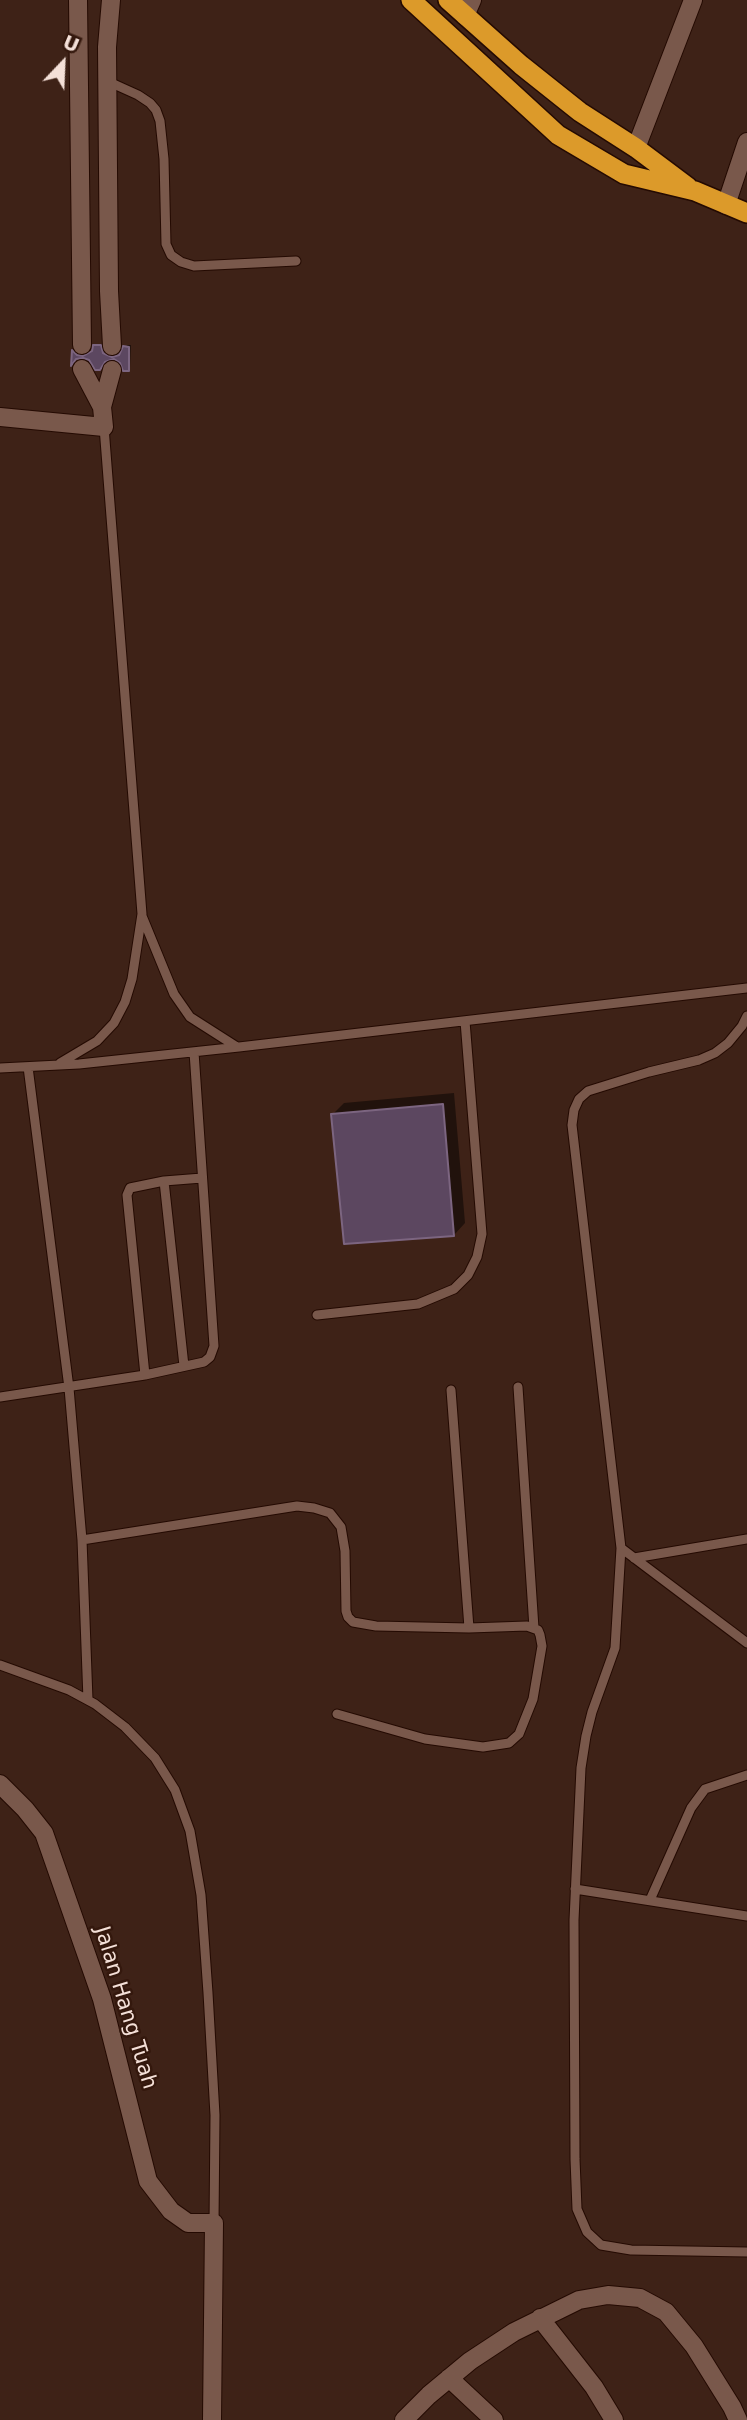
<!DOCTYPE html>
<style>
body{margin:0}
#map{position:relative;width:747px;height:2420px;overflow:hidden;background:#3e2217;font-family:"DejaVu Sans",sans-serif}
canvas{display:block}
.north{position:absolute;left:28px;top:28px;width:70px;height:70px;-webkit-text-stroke:5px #34180d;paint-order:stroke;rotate:23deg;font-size:19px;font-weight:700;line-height:28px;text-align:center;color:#f4e0d8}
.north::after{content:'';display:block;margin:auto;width:24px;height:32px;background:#f4e0d8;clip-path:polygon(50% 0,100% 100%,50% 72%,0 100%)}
</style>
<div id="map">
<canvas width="747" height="2420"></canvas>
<div class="north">U</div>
</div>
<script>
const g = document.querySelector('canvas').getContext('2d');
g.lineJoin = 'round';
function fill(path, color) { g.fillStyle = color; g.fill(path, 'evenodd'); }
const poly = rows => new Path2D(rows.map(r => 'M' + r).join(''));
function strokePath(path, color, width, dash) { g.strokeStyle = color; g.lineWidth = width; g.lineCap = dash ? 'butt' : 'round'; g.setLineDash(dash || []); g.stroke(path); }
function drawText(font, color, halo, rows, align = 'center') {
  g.font = font + ' "DejaVu Sans",sans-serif'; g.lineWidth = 5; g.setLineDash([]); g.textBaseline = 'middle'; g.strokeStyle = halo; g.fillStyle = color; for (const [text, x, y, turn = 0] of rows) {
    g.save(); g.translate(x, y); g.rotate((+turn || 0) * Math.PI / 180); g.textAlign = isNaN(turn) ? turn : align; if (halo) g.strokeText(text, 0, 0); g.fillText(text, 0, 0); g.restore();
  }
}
const shadow = poly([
 [97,344,103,344,105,351,117,356,121,354,127,345,131,345,130,367,128,369,122,361,115,357,90,358,83,356,76,358,73,361,75,349,80,354,86,355,93,351],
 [454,1093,465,1223,454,1235,333,1114,344,1103]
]);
const building = poly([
 [93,345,101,345,103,353,112,357,119,355,123,346,129,347,129,371,123,371,120,363,114,359,105,362,100,370,95,370,89,360,83,358,76,359,71,366,72,350,77,355,83,356,92,351,93,345],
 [443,1104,454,1236,344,1244,331,1114,443,1104]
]);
const service = poly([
 [107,81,138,95,150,103,156,110,160,121,164,159,166,244,171,255,181,262,194,266,296,261],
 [142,916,174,994,190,1017,237,1047],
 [747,1016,742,1026,728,1043,715,1053,699,1060,649,1072,588,1091,579,1099,574,1110,572,1125,621,1548,615,1648,592,1712,586,1736,581,1768,574,1920,575,2159,577,2209,587,2232,601,2245,631,2250,747,2252],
 [60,1063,97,1041,114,1023,125,1002,132,979,142,914,104,427],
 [28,1067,69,1388,82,1540,88,1700],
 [0,1068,79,1064,239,1047,747,988],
 [164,1181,184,1366],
 [317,1315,418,1304,454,1289,468,1275,477,1257,482,1234,465,1021],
 [145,1375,127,1195,130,1188,164,1181,202,1178],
 [518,1387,534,1628],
 [451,1390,469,1628],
 [0,1397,145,1375,204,1362,210,1357,214,1346,194,1052],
 [82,1540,297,1506,314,1508,330,1513,341,1527,345,1551,346,1611,348,1617,353,1622,376,1626,469,1628,527,1626,538,1630,540,1635,542,1646,533,1699,519,1734,509,1743,483,1747,425,1739,337,1714],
 [621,1548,747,1643],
 [634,1558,747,1539],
 [0,1665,69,1690,95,1704,125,1727,155,1758,175,1790,190,1831,201,1895,208,1993,215,2115,214,2223],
 [575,1889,747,1916],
 [650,1900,691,1808,705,1789,747,1775]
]);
const minor = poly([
 [465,16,472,0],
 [636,148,693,0],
 [726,205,747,142],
 [0,1784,25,1809,44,1833,102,1999,148,2181,171,2211,188,2223,214,2223,212,2420],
 [540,2318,594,2387,614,2420],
 [449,2378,494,2420],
 [404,2420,429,2395,470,2361,514,2332,579,2300,608,2295,640,2298,666,2312,694,2346,732,2407,738,2420]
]);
const tertiary = poly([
 [78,0,82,345],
 [111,0,107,47,109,291,112,346],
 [82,369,102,407],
 [0,417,104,427,102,407,112,370]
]);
const trunk = poly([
 [411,0,558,135,624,174,695,191,747,213],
 [448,0,521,65,580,112,636,148,688,187]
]);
const streetNames = [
 ["Jalan Hang Tuah",125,2008,73]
];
fill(shadow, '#0007');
fill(building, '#5c4760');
strokePath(building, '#7c6580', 2);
strokePath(service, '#240a02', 11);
strokePath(minor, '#240a02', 20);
strokePath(tertiary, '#240a02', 20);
strokePath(trunk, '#240a02', 22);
strokePath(service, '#79584b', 9);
strokePath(minor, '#79584b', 18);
strokePath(tertiary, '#79584b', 18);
strokePath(trunk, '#dc9a2a', 19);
drawText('21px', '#f4e0d8', '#34180d', streetNames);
</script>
